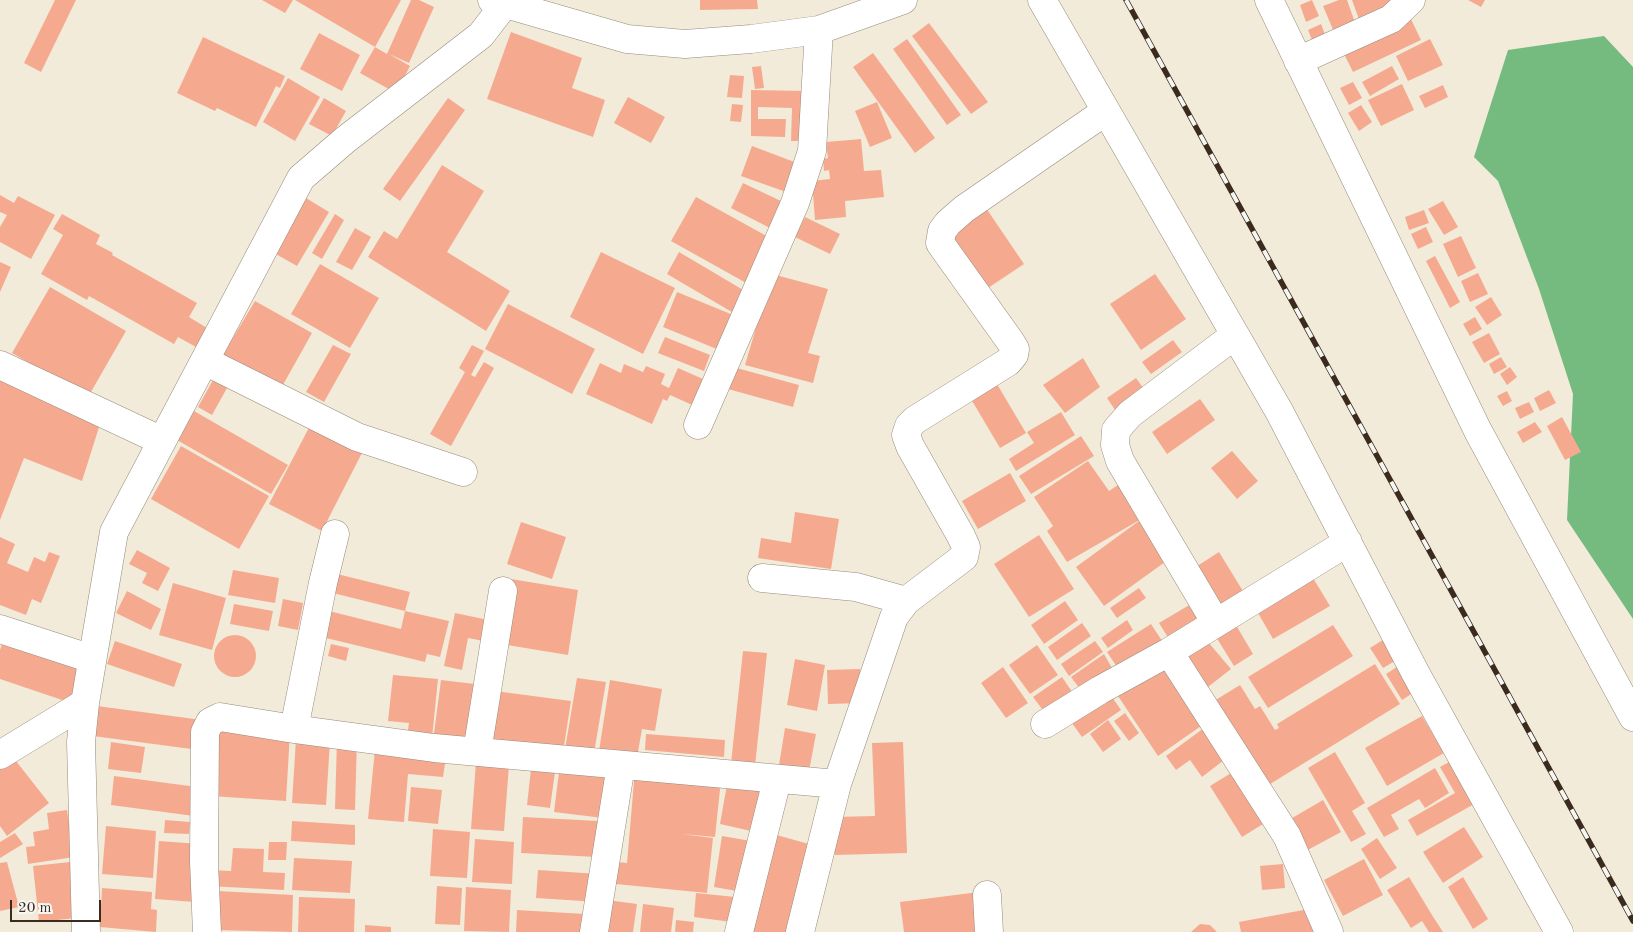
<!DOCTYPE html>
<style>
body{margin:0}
#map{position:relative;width:1633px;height:932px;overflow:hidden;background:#f2ebd9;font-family:"Old Standard TT",serif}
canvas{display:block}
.scale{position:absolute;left:10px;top:900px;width:91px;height:22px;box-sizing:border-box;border:2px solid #3b2a1e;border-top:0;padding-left:6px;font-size:15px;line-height:18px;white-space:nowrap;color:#3b2a1e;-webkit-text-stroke:4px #f6f6f2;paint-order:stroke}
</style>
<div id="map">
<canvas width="1633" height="932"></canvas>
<div class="scale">20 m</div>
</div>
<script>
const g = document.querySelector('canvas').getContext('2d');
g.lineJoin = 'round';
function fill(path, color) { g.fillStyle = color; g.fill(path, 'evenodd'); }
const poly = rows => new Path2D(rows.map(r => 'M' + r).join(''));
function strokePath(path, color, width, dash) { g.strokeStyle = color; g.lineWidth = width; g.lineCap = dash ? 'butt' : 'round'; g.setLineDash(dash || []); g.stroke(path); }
const forest = poly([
 [1604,36,1633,67,1633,619,1567,520,1573,394,1539,289,1498,181,1474,157,1508,50]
]);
const building = poly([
 [55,0,76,0,41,72,24,63],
 [262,0,293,0,285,13],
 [295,0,401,0,375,47],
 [411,0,419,0,434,7,409,63,389,54,410,66,396,93,360,73,375,47,387,54],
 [700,0,757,0,758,9,700,10],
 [1312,0,1319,16,1306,22,1300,5],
 [1339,0,1347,0,1358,31,1337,39,1323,6],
 [1352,0,1390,0,1395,13,1361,25],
 [1468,0,1485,0,1481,7],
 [1409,15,1421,40,1353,72,1341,48],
 [929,23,988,102,971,114,912,36],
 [1321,24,1327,40,1314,45,1308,30],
 [511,32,582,58,572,88,605,100,593,137,487,99],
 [319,33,360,55,342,91,300,69],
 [203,37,285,76,280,88,276,86,256,127,217,108,215,111,177,93],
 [907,39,961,115,947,125,893,49],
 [1430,39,1443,65,1408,81,1396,56],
 [873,53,935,138,915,153,853,67],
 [761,66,764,88,755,89,752,67],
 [1392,66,1399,79,1370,96,1362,82],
 [730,75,744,76,742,98,727,97],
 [288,78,320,97,295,141,263,122],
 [1353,82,1362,98,1349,105,1340,88],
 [1402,84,1414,110,1381,126,1368,100],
 [1443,85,1448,97,1425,108,1419,96],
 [751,90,807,91,807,141,791,141,792,108,758,107,758,119,786,119,785,137,751,136],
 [628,97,665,117,651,143,614,123],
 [324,98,346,111,332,136,309,124],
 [448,98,465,110,400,201,383,189],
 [877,102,892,138,870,147,855,111],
 [732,104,743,105,741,122,730,121],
 [1361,105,1372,122,1359,131,1348,113],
 [861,139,864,171,881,170,884,197,845,201,846,217,815,220,812,181,830,179,829,170,824,171,823,159,828,158,826,142],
 [752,146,797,163,786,192,741,176],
 [442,165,484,191,447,252,510,291,486,331,368,257,384,231,397,239],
 [743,183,783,202,770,228,731,208],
 [0,195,14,203,18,196,55,215,31,259,0,242,0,227,7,215,0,212],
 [696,197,772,239,748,284,671,241],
 [306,198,329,212,297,266,274,253],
 [1443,201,1458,227,1444,235,1428,209],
 [986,208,1024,264,985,290,948,233],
 [1424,210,1429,223,1409,230,1405,217],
 [62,214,100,235,96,244,113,253,112,255,197,303,189,317,207,328,196,347,178,337,174,344,89,296,87,300,41,274,63,235,53,229],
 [335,214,344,220,322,259,312,253],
 [805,217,840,234,830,254,795,237],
 [1426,227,1433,242,1418,249,1411,234],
 [355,228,371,237,352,270,336,262],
 [1461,236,1476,268,1458,277,1443,244],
 [601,252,675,288,643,354,570,317],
 [679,252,750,294,737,315,667,274],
 [1435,256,1460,302,1450,308,1426,261],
 [0,262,11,267,0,292],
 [320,264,379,298,350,348,291,314],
 [1478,273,1488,294,1470,302,1461,281],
 [772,274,828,289,808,353,820,356,813,383,745,365],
 [1155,274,1186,319,1141,350,1110,304],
 [50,287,126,331,88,397,12,353],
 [677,292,738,317,724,352,663,327],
 [1491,297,1502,315,1487,325,1475,307],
 [255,301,312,333,279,392,221,358],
 [508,304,595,349,572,394,485,349],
 [1475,317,1482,329,1470,336,1463,324],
 [1489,333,1500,354,1484,363,1472,342],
 [665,337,710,355,704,371,658,353],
 [1173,340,1182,352,1151,374,1142,362],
 [333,345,351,354,324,402,306,392],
 [472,345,484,351,471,375,475,377,484,362,494,368,451,446,430,434,465,372,459,368],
 [1501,357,1507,367,1494,374,1489,364],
 [1083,358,1100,387,1065,413,1043,385],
 [600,363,621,373,624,364,643,372,646,366,665,374,661,384,669,388,678,368,712,383,701,409,670,395,667,401,663,399,652,424,586,394],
 [733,367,799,385,793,407,728,389],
 [1510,367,1517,377,1507,385,1500,374],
 [218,371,232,379,212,415,198,407],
 [1136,378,1147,393,1117,413,1107,398],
 [0,379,100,424,82,481,24,458,0,520],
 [994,379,1026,433,1000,448,968,394],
 [1549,390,1556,403,1540,411,1534,398],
 [1507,391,1512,401,1503,406,1497,396],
 [1200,399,1215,420,1167,454,1152,432],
 [1529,402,1534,412,1520,419,1515,408],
 [194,411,288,465,271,494,177,440],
 [1061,412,1075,435,1016,471,1009,459,1034,443,1027,432],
 [1562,417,1581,452,1565,460,1547,426],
 [312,422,364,449,322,531,269,504],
 [1535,422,1542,432,1523,443,1517,432],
 [1081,436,1094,456,1031,494,1019,476],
 [181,446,269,496,239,549,151,499],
 [1232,451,1258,481,1237,499,1211,468],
 [1088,461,1109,491,1124,481,1143,518,1067,562,1047,531,1053,526,1034,497],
 [1010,473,1026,501,978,529,962,501],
 [795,512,839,519,831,569,758,558,761,538,791,543],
 [1143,518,1172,557,1104,606,1076,567],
 [521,522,566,537,552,579,507,564],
 [1039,535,1074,589,1029,617,994,564],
 [0,537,15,544,7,563,28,572,34,557,45,562,49,552,60,556,41,603,32,599,26,615,0,605],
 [137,550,170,568,158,591,142,583,147,573,129,564],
 [1219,552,1246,596,1218,615,1191,570],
 [233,570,279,578,275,603,228,595],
 [333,573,410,592,405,611,329,592],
 [1310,573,1330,606,1273,639,1254,606],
 [511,579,578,590,568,655,501,644],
 [173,583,226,598,212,650,159,635],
 [1139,588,1146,598,1117,618,1110,608],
 [127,591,161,609,151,630,116,613],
 [283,599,303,603,298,630,278,626],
 [1065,601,1078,620,1044,644,1031,625],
 [234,604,273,611,269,631,230,624],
 [1191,604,1204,625,1172,644,1159,623],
 [329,611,401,629,405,611,449,621,440,657,427,654,425,662,322,637],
 [455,613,493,621,489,642,468,638,462,670,444,666],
 [1127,620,1133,630,1108,648,1101,638],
 [1233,620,1253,654,1234,666,1213,632],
 [1082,623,1091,636,1057,660,1048,647],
 [1151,624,1166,647,1123,676,1107,652],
 [1333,625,1353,656,1268,708,1248,677],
 [6,632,89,660,74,704,0,679,0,650],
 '214 656a21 21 0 1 1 42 0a21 21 0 1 1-42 0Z',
 [1203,636,1231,669,1204,690,1175,655],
 [1389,636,1402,657,1383,668,1370,648],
 [115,641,182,664,174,687,107,664],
 [1095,641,1103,652,1069,676,1061,664],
 [331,644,349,648,346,661,328,656],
 [1037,645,1058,675,1030,694,1009,665],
 [743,651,767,653,755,766,731,763],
 [1104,654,1116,675,1083,693,1071,677],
 [795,659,825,665,817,711,787,705],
 [1162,662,1204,724,1158,756,1116,693],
 [1403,663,1419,689,1402,700,1386,674],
 [1375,664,1400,704,1262,789,1209,704,1240,685,1255,709,1260,706,1275,730,1279,728,1277,724],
 [1003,667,1028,703,1006,718,981,683],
 [860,669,861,703,828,704,827,670],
 [393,675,438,679,432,738,407,736,409,723,388,721],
 [1062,677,1077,699,1048,717,1033,697],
 [577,678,606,682,594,753,565,749],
 [441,680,483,685,476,746,433,741],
 [610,680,662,689,655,731,642,729,637,757,599,751],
 [495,691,571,701,563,752,488,742],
 [1108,691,1121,710,1082,737,1069,719],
 [97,706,202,720,199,750,93,736],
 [1125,713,1139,733,1129,741,1114,721],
 [1422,716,1444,753,1387,786,1365,748],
 [1108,720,1121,739,1103,752,1090,734],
 [1208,725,1228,757,1202,777,1190,760,1176,770,1166,756],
 [215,727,290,732,286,801,211,796],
 [785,728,816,734,809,771,779,765],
 [646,734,725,740,724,757,645,750],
 [296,739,330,741,326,805,292,803],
 [337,739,357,739,355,810,335,809],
 [111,742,145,747,141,773,108,769],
 [903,742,907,853,835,855,834,817,875,816,872,743],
 [375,750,446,757,443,777,408,774,404,822,368,819],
 [1335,752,1365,803,1352,811,1366,834,1351,842,1308,768],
 [12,756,49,803,7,836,0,826,0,765],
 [1451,761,1476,803,1417,836,1408,820,1455,793,1440,767],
 [476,762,509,765,504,831,471,829],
 [560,764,609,771,603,818,554,812],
 [1435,768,1449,793,1425,808,1419,799,1391,815,1399,829,1384,837,1367,808],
 [531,769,555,772,550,808,527,805],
 [635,770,721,780,715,837,681,834,713,838,707,893,616,884,618,862,627,863],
 [1236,770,1268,821,1242,837,1210,786],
 [114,776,197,787,194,816,111,805],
 [728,779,772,784,760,833,720,824],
 [411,787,442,790,438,824,408,821],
 [1323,800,1341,832,1304,852,1287,821],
 [67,810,74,857,28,864,26,847,35,846,33,832,49,829,47,813],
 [523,817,598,821,596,857,521,853],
 [165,820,190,822,189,834,164,833],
 [292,821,355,825,355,845,291,841],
 [106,826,156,831,153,878,102,874],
 [1464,827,1483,857,1443,883,1423,852],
 [433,829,470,832,467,878,430,876],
 [15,833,23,844,0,858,0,842],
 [773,834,816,846,794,932,751,932],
 [722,836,757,842,748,893,714,887],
 [1377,838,1397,868,1380,879,1361,849],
 [475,839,514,842,512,884,472,882],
 [159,841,200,844,195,902,155,899],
 [269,842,287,842,286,860,268,860],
 [233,848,264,849,263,872,285,873,284,890,208,886,209,870,231,871],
 [294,858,352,861,350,893,292,890],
 [1364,859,1383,895,1343,916,1324,880],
 [7,862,19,907,0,911,0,863],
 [70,862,76,918,39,922,33,866],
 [1283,864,1285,888,1262,890,1260,866],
 [538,870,599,874,598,902,536,898],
 [1409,877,1432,915,1443,932,1429,932,1422,921,1411,928,1387,890],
 [1463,877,1488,919,1473,929,1448,887],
 [437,886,462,888,460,925,435,924],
 [466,887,511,890,509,932,464,931],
 [102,888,152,892,151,909,157,910,156,932,100,927],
 [217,891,293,895,292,932,215,930],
 [979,892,985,932,904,932,900,902],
 [696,893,745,898,739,923,694,917],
 [299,897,355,899,354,932,298,932],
 [607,900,637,904,633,932,604,932],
 [643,904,674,908,671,932,640,932],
 [1309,909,1313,932,1241,932,1239,922],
 [517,910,585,914,584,932,516,932],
 [676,920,694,922,693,932,675,932],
 [1200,924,1210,925,1217,932,1191,932],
 [365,925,391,927,391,932,365,932]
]);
const minor = poly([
 [492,0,627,39,685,44,751,39,819,30,903,0],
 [1042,0,1279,411,1416,674,1559,932],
 [1269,0,1478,431,1633,717],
 [1298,61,1391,19,1411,0],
 [205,361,357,437,463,472],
 [0,365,162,441],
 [698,425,795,203,812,151,819,30],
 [762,578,856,587,906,601],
 [1216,623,1120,461,1115,445,1116,430,1130,414,1235,335],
 [0,629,92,659],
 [1169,652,1287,836,1329,932],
 [1045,724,1100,690,1169,652,1348,542],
 [294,729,434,748,837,784],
 [477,752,503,591],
 [0,755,85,703],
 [987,895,989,932],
 [86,932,81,742,85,703,114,532,301,178,345,140,481,35,504,5],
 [207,932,204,862,205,732,210,722,220,717,294,729,323,583,335,534],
 [594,932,621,765],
 [739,932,777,780],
 [800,932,837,784,894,617,906,601,964,557,966,547,961,536,910,446,906,435,909,426,915,420,1008,362,1014,355,1015,349,1010,341,940,243,942,231,948,223,964,209,1106,111]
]);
const rail = poly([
 [1126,0,1633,921]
]);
fill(forest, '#75bb7f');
fill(building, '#f5aa90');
strokePath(minor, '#968a7c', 29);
strokePath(minor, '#fff', 28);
strokePath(rail, '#3b2a1e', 5.5);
strokePath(rail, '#f6f6f2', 4, [11]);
</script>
